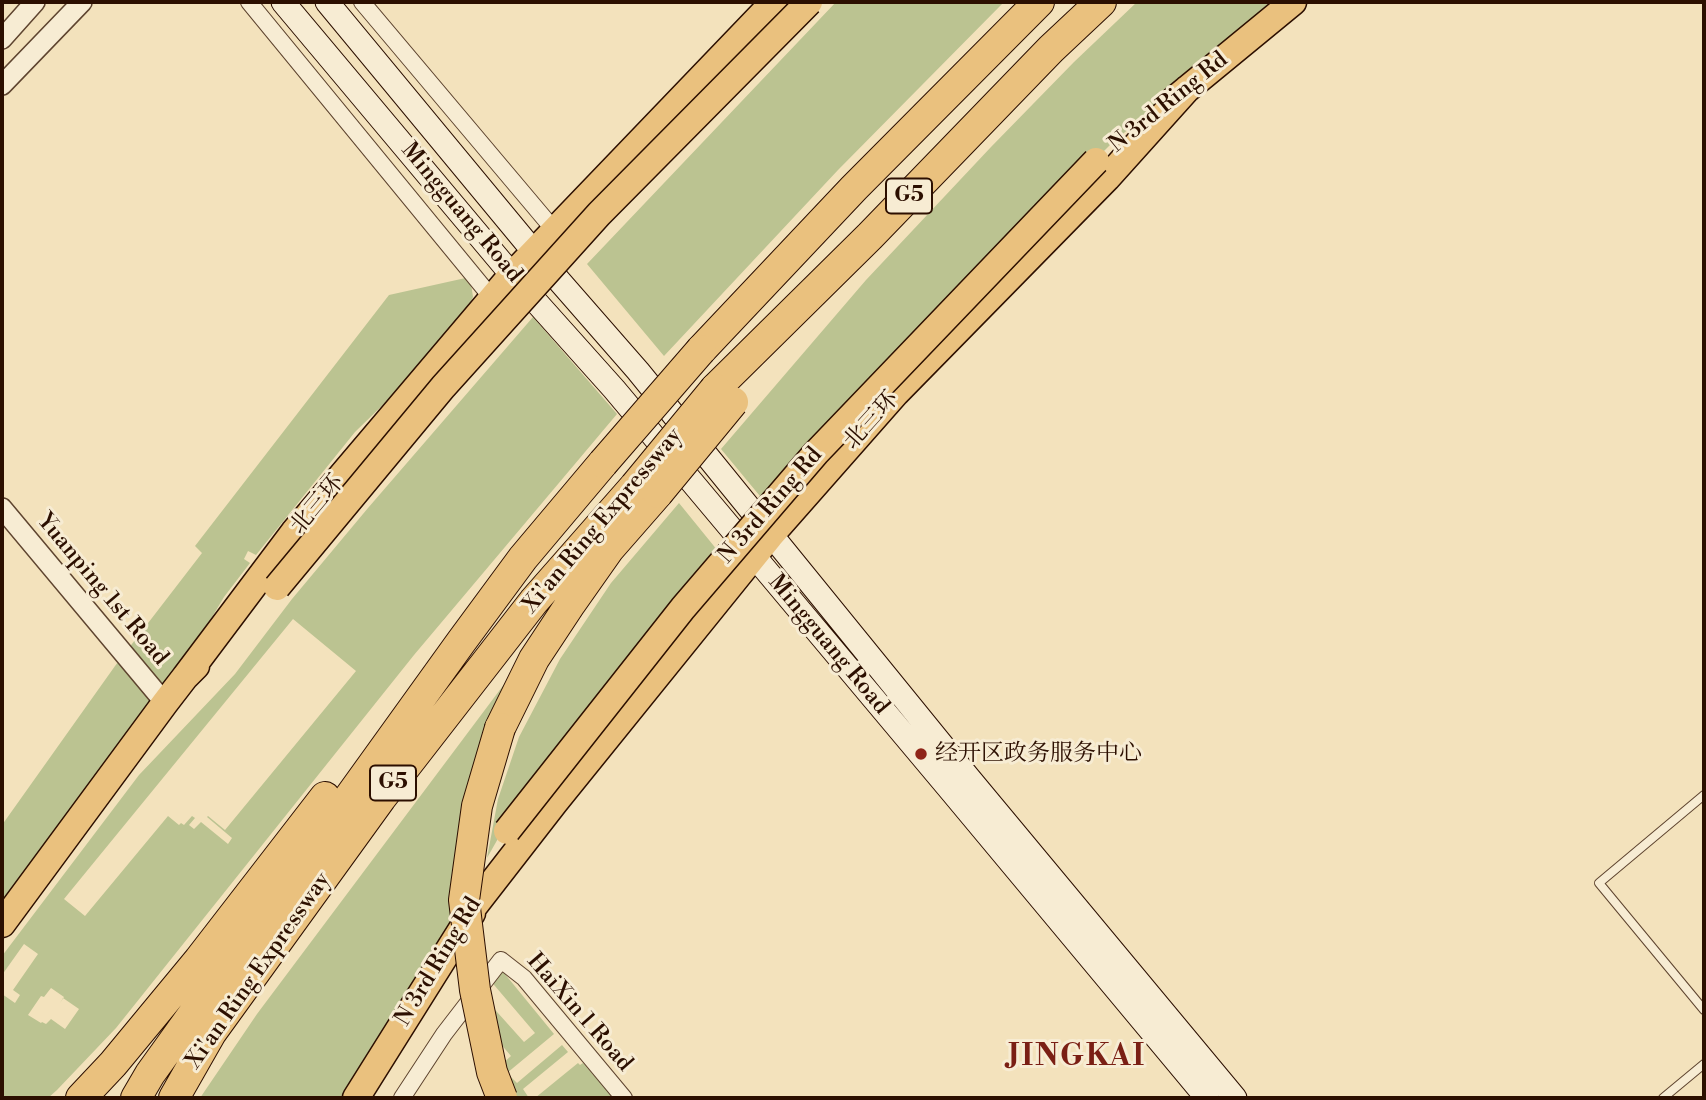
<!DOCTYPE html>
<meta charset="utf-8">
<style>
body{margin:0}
#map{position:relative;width:1706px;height:1100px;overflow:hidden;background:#f3e2bc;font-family:"Libre Bodoni",serif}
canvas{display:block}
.frame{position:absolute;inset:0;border:4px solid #2c0f00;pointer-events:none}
</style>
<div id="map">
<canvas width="1706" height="1100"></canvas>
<div class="frame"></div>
</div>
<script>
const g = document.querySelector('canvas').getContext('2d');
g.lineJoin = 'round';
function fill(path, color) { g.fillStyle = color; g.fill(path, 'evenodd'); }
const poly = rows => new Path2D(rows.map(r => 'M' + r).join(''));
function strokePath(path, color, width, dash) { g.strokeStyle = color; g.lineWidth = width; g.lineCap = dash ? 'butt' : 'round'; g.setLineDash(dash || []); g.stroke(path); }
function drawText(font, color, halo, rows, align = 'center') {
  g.font = font + ' "Libre Bodoni","Noto Serif SC",serif'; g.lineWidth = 6; g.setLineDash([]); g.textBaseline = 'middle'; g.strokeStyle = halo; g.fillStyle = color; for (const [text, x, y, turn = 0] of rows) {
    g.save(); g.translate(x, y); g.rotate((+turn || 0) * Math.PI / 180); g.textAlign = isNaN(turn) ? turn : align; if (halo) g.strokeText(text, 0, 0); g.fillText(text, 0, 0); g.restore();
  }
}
const green = poly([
 [836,2,1004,2,838,170,664,356,587,264],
 [1137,2,1286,2,1155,107,1112,143,1018,237,769,507,721,449,866,280,991,147,1074,62],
 [470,277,473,297,467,309,393,395,355,432,256,555,248,551,244,559,250,563,224,597,165,696,2,911,2,825,115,666,202,553,195,546,389,295],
 [533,317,617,414,414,655,116,1028,57,1090,48,1098,2,1098,2,994,15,1003,20,995,13,990,38,954,24,944,2,975,2,956,139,775,235,674,292,599,368,508],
 [293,619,356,671,225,830,208,816,207,817,232,838,228,844,201,822,194,829,189,825,195,818,192,816,184,825,181,823,179,825,168,816,85,916,64,899],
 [51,988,64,997,60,1003,63,998,79,1009,65,1029,51,1019,46,1024,42,1022,41,1023,28,1015,41,996,44,997],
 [679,503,722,556,504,828,487,858,498,799,519,737,560,659,611,583],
 [532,647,458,931,346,1098,200,1098,257,1014],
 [500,968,554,1034,507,1073,517,1083,562,1045,568,1052,523,1089,529,1098,505,1098,501,1065,511,1056,494,1036,480,993,524,1042,535,1033,489,979],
 [578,1063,580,1065,583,1063,614,1098,535,1098]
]);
const service = poly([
 [1704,795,1599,883,1704,1010],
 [1663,1098,1704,1064]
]);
const minor = poly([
 [249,2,492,298],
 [362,2,555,231],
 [402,1098,444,1034,501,960,524,978,624,1098]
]);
const tertiary = poly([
 [2,39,35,2],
 [2,85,82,2],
 [2,508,165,703]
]);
const secondary = poly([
 [283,2,512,275,614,389,952,792,1207,1098],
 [327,2,534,252,638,371,968,777,1235,1098]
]);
const trunk = poly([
 [1175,99,1293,2],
 [185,677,294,532,512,275,774,2],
 [475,905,555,802,770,536,896,393,1107,178,1187,89],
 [2,924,165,703,185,677,196,666],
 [356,1098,472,913]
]);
const motorway = poly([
 [701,350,854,188,1039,2],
 [715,389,870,236,1051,49,1101,2],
 [500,728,534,659,571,603,609,549,658,493],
 [81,1098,113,1064,199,960,325,797],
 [136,1098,150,1074,461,642,523,558,603,463],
 [174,1098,211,1033,381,798,534,601,635,486]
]);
const trunkBridge = poly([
 [277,587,443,387,599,214,809,2],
 [507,831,683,608,816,453,1096,161]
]);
const motorwayBridge = poly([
 [603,463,701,350],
 [635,486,715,389],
 [658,493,733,402],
 [500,728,477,806,464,900,475,990,492,1072,502,1098]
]);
const markers = [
 [921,754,7,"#8f2418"]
];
const shields = [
 [909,196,46],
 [393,783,46]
];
const shieldNames = [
 ["G5",909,196],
 ["G5",393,783]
];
const streetNames = [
 ["N 3rd Ring Rd",1169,103,-39],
 ["Mingguang Road",461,213,50],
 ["北三环",872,421,-48],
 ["北三环",318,505,-50],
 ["N 3rd Ring Rd",771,506,-49],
 ["Xi'an Ring Expressway",603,521,-50],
 ["Yuanping 1st Road",102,590,50],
 ["Mingguang Road",828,645,50],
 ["N 3rd Ring Rd",439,962,-59],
 ["Xi'an Ring Expressway",259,971,-55],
 ["HaiXin 1 Road",579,1013,49]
];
const poiNames = [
 ["经开区政务服务中心",935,754]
];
const districtNames = [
 ["JINGKAI",1077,1058]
];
fill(green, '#bbc391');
strokePath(service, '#5e442f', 10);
strokePath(minor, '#5e442f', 18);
strokePath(tertiary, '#5e442f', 22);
strokePath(secondary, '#2c0f00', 25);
strokePath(trunk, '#2c0f00', 29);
strokePath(motorway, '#2c0f00', 32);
strokePath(service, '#f7ecd3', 8);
strokePath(minor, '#f7ecd3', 16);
strokePath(tertiary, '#f7ecd3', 19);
strokePath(secondary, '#f7ecd3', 23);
strokePath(trunk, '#eac17e', 26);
strokePath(motorway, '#eac17e', 30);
strokePath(trunkBridge, '#2c0f00', 29, []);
strokePath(motorwayBridge, '#2c0f00', 32, []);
strokePath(trunkBridge, '#eac17e', 26);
strokePath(motorwayBridge, '#eac17e', 30);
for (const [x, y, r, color] of markers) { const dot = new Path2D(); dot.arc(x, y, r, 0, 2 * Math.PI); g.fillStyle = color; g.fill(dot); strokePath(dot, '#f7ecd3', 2.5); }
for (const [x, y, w] of shields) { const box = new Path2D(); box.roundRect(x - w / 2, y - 17.5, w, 35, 5); g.fillStyle = '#f7ecd3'; g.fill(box); strokePath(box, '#2c0f00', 2); }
drawText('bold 21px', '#2c0f00', null, shieldNames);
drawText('23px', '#2c0f00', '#f7ecd3', streetNames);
drawText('23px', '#2c0f00', '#f7ecd3', poiNames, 'left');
g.letterSpacing = '2px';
drawText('bold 30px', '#7a1f14', '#f7ecd3', districtNames);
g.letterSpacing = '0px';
</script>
